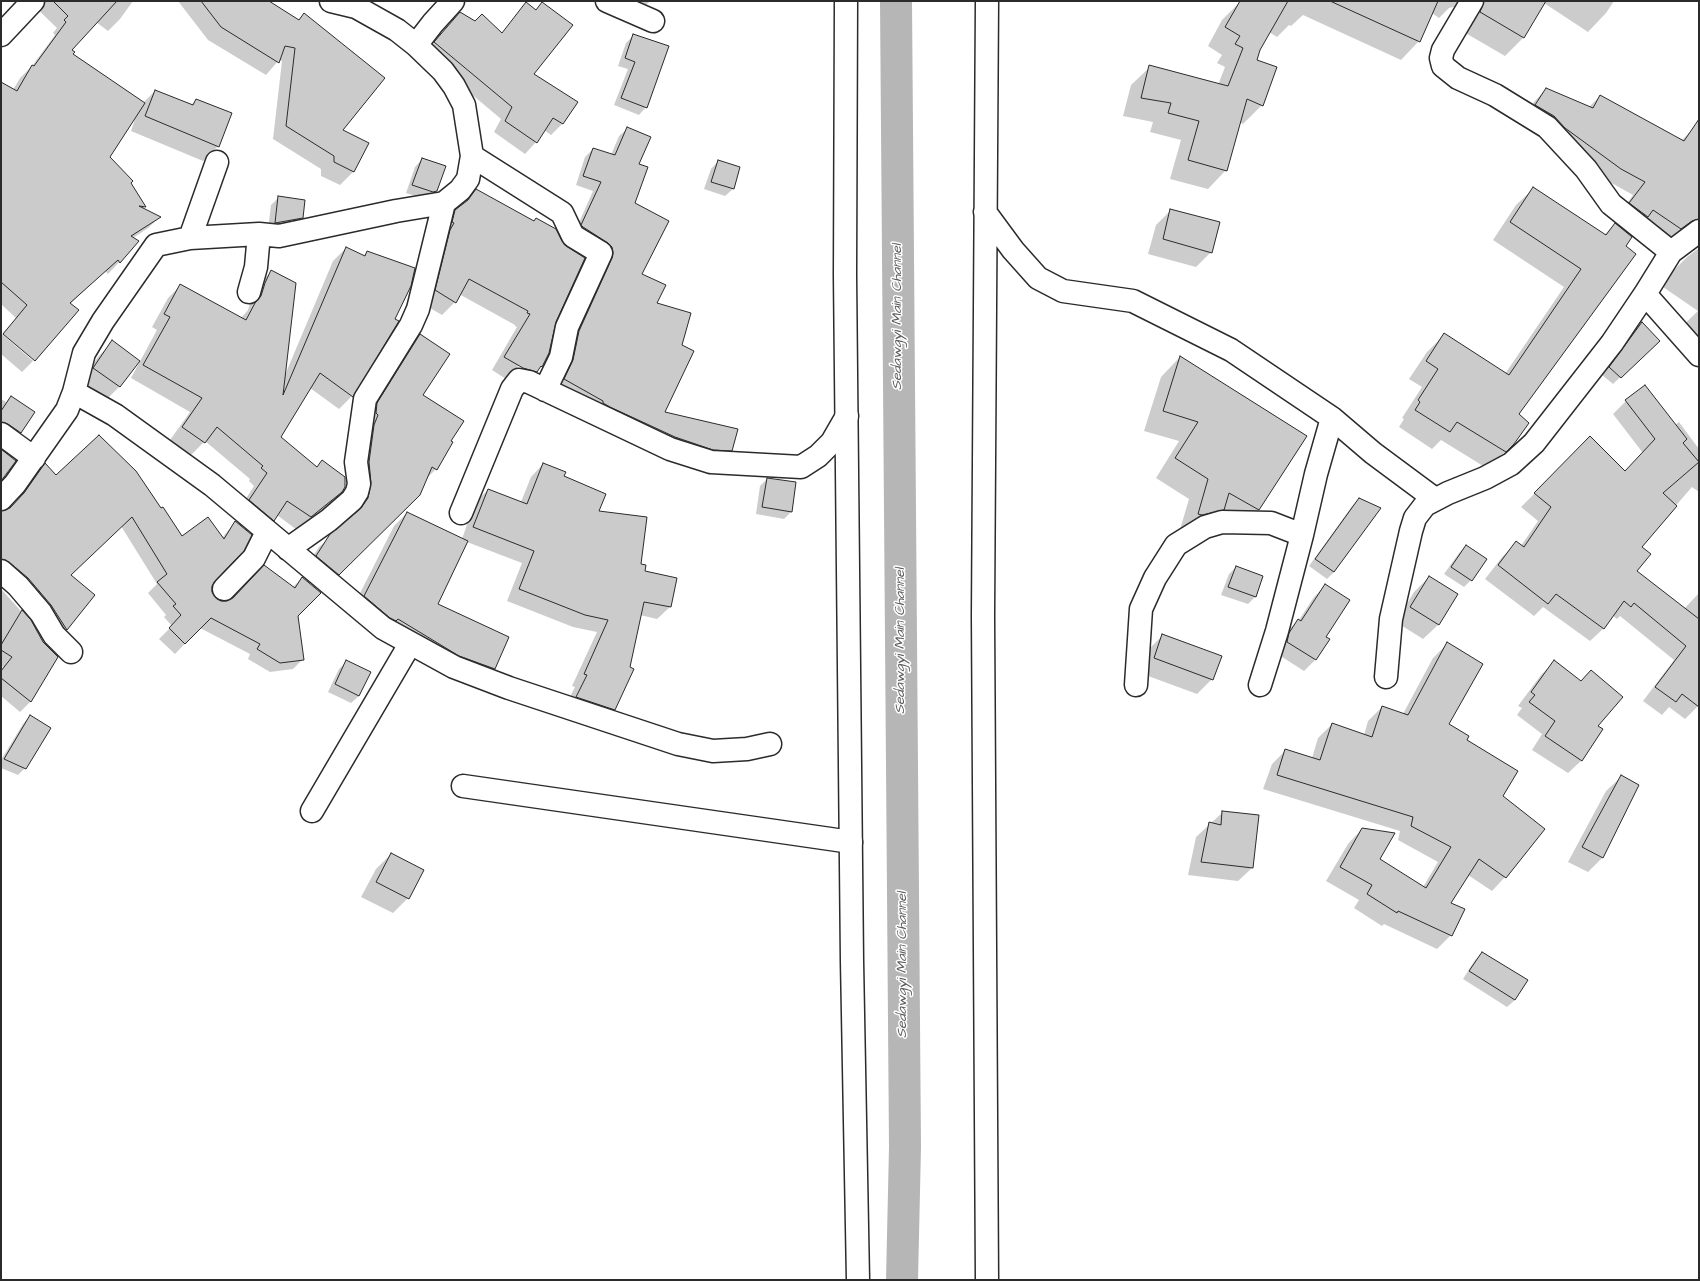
<!DOCTYPE html>
<style>
body{margin:0}
#map{position:relative;width:1700px;height:1281px;overflow:hidden;background:#fff;font-family:"Architects Daughter",sans-serif}
canvas{display:block}
.frame{position:absolute;inset:0;border:2px solid #2b2b2b;pointer-events:none}
</style>
<div id="map">
<canvas width="1700" height="1281"></canvas>
<div class="frame"></div>
</div>
<script>
const g = document.querySelector('canvas').getContext('2d');
g.lineJoin = 'round';
function fill(path, color) { g.fillStyle = color; g.fill(path, 'evenodd'); }
const poly = rows => new Path2D(rows.map(r => 'M' + r).join(''));
function strokePath(path, color, width, dash) { g.strokeStyle = color; g.lineWidth = width; g.lineCap = dash ? 'butt' : 'round'; g.setLineDash(dash || []); g.stroke(path); }
function drawText(font, color, halo, rows, align = 'center') {
  g.font = font + ' "Architects Daughter",sans-serif'; g.lineWidth = 3; g.setLineDash([]); g.textBaseline = 'middle'; g.strokeStyle = halo; g.fillStyle = color; for (const [text, x, y, turn = 0] of rows) {
    g.save(); g.translate(x, y); g.rotate((+turn || 0) * Math.PI / 180); g.textAlign = isNaN(turn) ? turn : align; if (halo) g.strokeText(text, 0, 0); g.fillText(text, 0, 0); g.restore();
  }
}
const shadow = poly([
 [29,1,133,1,120,19,108,31,96,22,71,50,72,54,143,103,155,91,191,105,196,100,218,146,203,161,131,131,136,116,109,157,130,183,145,206,143,209,160,217,148,228,133,238,138,242,108,274,105,271,70,304,35,360,3,333,16,318,1,304,1,83,13,90,20,78,32,66,55,35,53,33,57,28],
 [178,1,267,1,298,20,304,14,342,130,367,143,353,172,340,185,321,176,321,169,273,139,282,61,279,60,266,75,208,40],
 [607,1,650,1,634,18],
 [1241,1,1614,1,1606,13,1588,32,1544,3,1523,38,1505,56,1462,31,1460,9,1453,7,1449,8,1439,18,1432,13,1419,41,1401,60,1303,15,1291,26,1289,25,1277,37,1269,32,1259,50,1256,60,1262,105,1243,124,1239,122,1226,170,1208,189,1170,179,1181,140,1150,132,1153,122,1123,116,1131,85,1150,67,1218,85,1225,67,1217,63,1222,55,1208,46,1222,20],
 [460,13,532,74,562,124,551,135,544,130,536,142,525,154,494,132,501,119,424,54],
 [634,35,646,107,639,115,614,105,628,69,618,66,626,43],
 [1546,89,1588,108,1600,96,1681,141,1696,126,1699,128,1699,221,1667,241,1618,216,1633,195,1608,181,1523,118,1534,102],
 [628,128,638,164,634,203,640,274,656,304,663,412,732,450,723,459,666,445,557,388,571,340,604,267,574,234,593,191,576,185,585,157,593,149,611,155,619,136],
 [422,159,436,191,429,198,425,199,406,193,415,167],
 [718,161,739,168,733,189,725,196,704,189,711,169],
 [1534,188,1604,235,1615,224,1517,414,1514,443,1488,469,1441,440,1432,449,1399,427,1404,419,1402,418,1422,387,1409,379,1427,352,1445,334,1505,374,1564,287,1493,240,1516,205],
 [476,191,533,222,536,219,555,321,548,353,541,366,523,385,509,381,492,370,517,327,515,326,515,325,459,294,455,302,442,315,423,304,442,224],
 [518,366,534,370,534,372,517,368],
 [278,198,302,218,295,225,268,230,271,205],
 [1171,210,1211,252,1196,267,1148,254,1156,225],
 [346,248,363,256,367,252,394,319,397,321,352,396,339,409,310,388,280,437,316,468,322,461,344,477,345,483,342,491,328,505,297,530,277,515,261,533,237,513,254,486,249,481,250,479,205,441,191,455,170,440,190,412,131,378,157,330,152,327,168,298,181,285,241,318,248,310,252,297,258,285,271,272,285,375,333,261],
 [1699,248,1699,362,1673,335,1698,311,1663,287,1673,271,1687,257],
 [1642,323,1651,348,1613,384,1602,375,1634,330],
 [2,334,33,361,22,372,1,354],
 [420,336,422,396,450,441,436,469,426,479,419,495,327,586,305,568,319,547,352,518,357,511,360,495,366,416,409,347],
 [112,342,138,361,119,387,104,402,79,383,98,357],
 [1180,357,1259,510,1239,529,1179,533,1189,499,1156,478,1179,441,1144,431,1161,377],
 [11,397,20,432,9,443,1,438,1,399,6,402],
 [1626,401,1675,425,1679,422,1699,449,1699,492,1692,487,1640,547,1636,571,1684,609,1699,593,1699,705,1685,719,1669,707,1662,715,1643,701,1674,660,1620,616,1617,619,1613,616,1604,628,1590,641,1543,607,1534,616,1485,579,1503,556,1517,543,1521,546,1538,521,1521,507,1590,438,1625,472,1643,453,1613,414],
 [543,464,563,476,598,512,640,564,644,572,676,579,670,607,657,619,640,615,614,709,602,722,564,709,575,687,572,686,597,632,573,627,507,601,522,563,467,542,437,604,494,669,481,681,352,609,394,526,407,513,462,539,475,502,488,490,521,502,531,477],
 [45,465,56,477,181,538,222,538,235,522,211,586,211,592,215,599,221,602,227,602,293,587,302,578,297,616,303,659,293,669,270,672,248,659,250,654,200,628,175,654,159,639,172,626,164,617,166,615,148,593,157,584,121,526,70,576,94,595,56,639,1,573,1,514,10,509,35,475],
 [767,479,791,512,784,519,756,514,760,486],
 [1359,499,1379,509,1334,572,1327,579,1309,566,1352,506],
 [1466,546,1471,580,1464,587,1444,574,1459,553],
 [1236,567,1262,577,1255,597,1248,604,1221,595,1229,574],
 [1429,577,1457,594,1438,625,1423,639,1396,622,1414,592],
 [1326,585,1325,637,1316,659,1304,671,1276,653,1287,631,1299,620,1314,597],
 [1,589,30,621,43,642,57,657,30,702,20,712,1,696,1,670,3,667,1,666],
 [1163,635,1212,679,1197,694,1140,673,1148,650],
 [1447,644,1447,724,1465,740,1502,796,1505,877,1492,891,1468,875,1450,903,1451,935,1437,949,1384,924,1382,926,1354,908,1359,900,1326,881,1348,844,1362,829,1378,859,1423,887,1438,862,1398,840,1400,831,1263,789,1272,764,1286,750,1312,758,1318,738,1332,724,1364,735,1368,721,1382,707,1403,714,1433,658],
 [346,662,359,696,351,703,328,692,339,669],
 [1554,662,1597,726,1582,760,1568,773,1532,750,1542,734,1517,715,1522,708,1518,706,1541,675],
 [30,716,25,768,18,775,1,768,1,760,23,724],
 [1621,777,1603,857,1588,872,1568,862,1606,791],
 [1223,812,1252,868,1238,881,1188,875,1196,837],
 [391,854,422,870,408,898,393,913,361,897,376,869],
 [1482,953,1515,1000,1507,1007,1463,979,1475,960]
]);
const canal = poly([
 [896,1,905,1147,902,1280]
]);
const building = poly([
 [53,1,117,1,72,50,75,52,73,54,145,103,110,157,133,181,131,183,146,207,139,206,161,217,131,236,139,241,120,263,118,260,70,303,79,310,35,361,3,334,27,305,1,282,1,82,17,91,32,65,34,66,66,22,64,20,68,16,53,1],
 [201,1,269,1,299,20,304,13,385,78,343,130,369,143,354,172,334,162,334,156,286,126,295,48,285,46,279,63,221,27,201,1],
 [1240,1,1288,1,1260,50,1257,60,1277,67,1263,106,1247,99,1227,171,1188,160,1199,121,1168,113,1171,103,1141,98,1149,65,1228,86,1243,48,1235,44,1240,36,1225,27,1240,1],
 [1330,1,1438,1,1420,42,1330,1],
 [1484,1,1546,1,1524,38,1480,12,1484,1],
 [526,2,536,10,542,2,573,25,534,74,578,102,563,124,553,118,537,143,505,121,512,107,434,42,460,12,475,21,482,14,502,33,526,2],
 [633,34,669,46,647,108,621,98,635,62,625,58,633,34],
 [1546,88,1593,108,1600,95,1684,141,1699,119,1699,219,1692,221,1681,229,1653,210,1648,217,1629,203,1645,182,1621,169,1565,128,1554,116,1535,105,1546,88],
 [155,90,193,105,196,99,232,113,219,147,145,116,155,90],
 [627,127,651,137,639,164,648,167,635,203,669,221,642,274,666,285,657,303,691,313,682,345,694,351,665,412,738,429,732,451,713,450,675,437,610,407,603,403,603,401,564,379,573,360,579,331,612,258,613,253,612,247,608,243,583,227,581,225,601,182,583,176,593,148,615,155,627,127],
 [422,158,446,166,437,191,433,192,412,185,422,158],
 [718,160,740,167,734,189,711,182,718,160],
 [1533,187,1606,235,1615,223,1632,237,1626,246,1636,254,1519,414,1529,423,1514,444,1506,452,1457,422,1450,432,1415,410,1420,402,1418,400,1438,369,1426,361,1444,333,1509,375,1581,269,1510,222,1533,187],
 [476,189,534,221,536,218,556,229,562,241,566,246,585,258,556,322,549,353,542,367,541,366,537,372,523,368,504,357,530,314,527,313,528,311,469,279,456,303,435,290,450,230,454,223,452,222,455,210,468,200,476,189],
 [278,196,305,200,303,218,275,223,278,196],
 [1170,209,1220,222,1212,253,1163,239,1170,209],
 [346,247,365,256,367,251,415,268,411,286,395,319,399,321,353,397,320,373,281,437,317,467,322,460,345,477,345,487,342,492,311,517,287,501,274,521,249,500,267,473,261,468,263,466,217,427,205,443,182,427,202,398,143,365,170,317,164,314,180,284,246,320,255,303,261,296,265,283,271,270,296,283,283,395,346,247],
 [1642,322,1660,341,1621,378,1609,367,1642,322],
 [420,334,450,354,423,395,464,421,451,441,453,442,437,470,432,467,420,495,339,575,316,556,330,534,360,509,368,498,371,483,369,462,374,425,378,415,376,413,377,403,420,334],
 [112,340,140,361,120,387,93,368,112,340],
 [1180,356,1307,436,1259,510,1229,493,1224,510,1202,515,1198,514,1208,479,1175,458,1198,422,1163,411,1180,356],
 [1645,385,1687,439,1683,443,1699,462,1663,493,1677,506,1642,547,1651,554,1637,571,1699,619,1699,707,1682,694,1676,702,1655,687,1686,646,1634,603,1631,607,1624,601,1604,629,1556,594,1548,604,1498,565,1516,541,1524,547,1551,507,1534,493,1590,436,1625,471,1655,439,1625,400,1645,385],
 [11,396,35,412,21,433,8,424,1,422,1,411,11,396],
 [99,435,136,471,161,508,163,507,182,536,208,517,224,539,235,521,252,535,244,551,215,581,212,586,212,592,216,598,221,601,227,601,233,598,264,565,295,588,302,577,321,593,298,616,304,660,280,663,257,649,260,644,211,618,185,644,169,628,181,615,173,606,176,604,157,582,167,574,132,517,71,575,95,595,67,630,51,605,28,578,9,562,1,559,1,511,10,508,24,493,45,463,56,475,99,435],
 [1,449,16,461,1,481,1,449],
 [543,463,566,472,564,476,606,494,599,511,647,517,641,564,646,565,645,571,677,578,671,607,644,602,630,667,634,669,615,710,576,697,587,675,584,674,608,620,585,615,519,589,534,551,473,527,488,489,527,504,543,463],
 [767,478,796,482,792,512,762,507,767,478],
 [1359,498,1381,508,1334,572,1315,559,1359,498],
 [407,512,468,541,438,604,509,637,495,669,459,656,398,619,396,621,390,618,364,596,407,512],
 [1466,545,1487,559,1472,581,1451,567,1466,545],
 [1236,566,1263,576,1256,597,1228,587,1236,566],
 [1429,576,1458,594,1439,625,1410,607,1429,576],
 [1325,584,1350,600,1326,637,1330,639,1316,660,1287,642,1289,633,1298,619,1301,621,1325,584],
 [22,610,31,620,43,642,58,657,31,702,1,678,1,671,12,657,1,650,1,645,22,610],
 [1162,634,1222,656,1213,680,1154,658,1162,634],
 [1447,642,1483,664,1449,724,1469,736,1467,740,1518,771,1503,796,1545,829,1506,878,1479,859,1451,903,1465,909,1452,936,1398,911,1397,913,1367,894,1372,885,1340,867,1362,828,1395,833,1380,859,1426,888,1451,847,1411,826,1413,817,1277,775,1285,749,1320,760,1332,723,1372,737,1382,706,1408,715,1447,642],
 [346,660,371,672,359,696,335,684,346,660],
 [1554,660,1581,681,1591,670,1623,697,1598,726,1603,729,1582,761,1545,736,1555,721,1529,702,1535,695,1531,692,1554,660],
 [30,715,51,728,26,769,4,759,30,715],
 [1621,775,1639,785,1603,858,1582,847,1621,775],
 [1222,811,1259,815,1253,868,1201,862,1209,822,1221,825,1222,811],
 [391,853,424,870,409,899,376,882,391,853],
 [1482,952,1528,980,1515,1000,1469,971,1482,952]
]);
const minor = poly([
 [607,1,653,21],
 [1472,1,1443,50,1441,58,1443,66,1458,78,1495,95,1547,127,1586,169,1611,204,1671,252],
 [1,35,33,1],
 [416,45,433,23,453,1],
 [472,156,562,213,573,236,601,253,567,327,561,357,545,390],
 [985,212,1013,250,1038,278,1063,291,1133,301,1231,350,1332,418,1373,453,1435,499],
 [190,238,217,162],
 [249,292,256,267,259,234],
 [1645,294,1699,355],
 [74,392,115,415,212,485,383,628,454,667,509,688,678,744,713,751,747,749,770,744],
 [1,434,34,458],
 [1,499,15,484,67,410,74,392,84,353,103,321,156,245,190,238,259,234,279,236,396,211,444,203,460,190,468,179,472,156,464,105,454,86,443,71,416,45,397,30,356,7,331,1],
 [461,513,512,389,519,380,529,382,670,449,711,462,801,467,818,456,832,442,847,416],
 [288,549,329,520,352,500,357,492,359,484,356,462,365,399,411,325,418,309,444,203],
 [1,571,18,586,41,613,54,635,71,652],
 [224,589,254,558,267,532],
 [1386,677,1391,619,1411,531,1415,518,1425,505,1448,493,1485,478,1511,464,1534,443,1612,343,1645,294,1671,252,1699,231],
 [1136,685,1141,609,1155,578,1176,545,1205,527,1222,522,1271,523,1302,535],
 [1260,685,1277,631,1302,535,1316,474,1332,418],
 [463,786,851,842],
 [312,811,410,644],
 [987,1280,983,616,987,1]
]);
const tertiary = poly([
 [846,1,845,275,852,961,858,1280]
]);
const waterNames = [
 ["Sedawgyi Main Channel",898,317,-90],
 ["Sedawgyi Main Channel",901,641,-90],
 ["Sedawgyi Main Channel",903,965,-90]
];
fill(shadow, '#0003');
strokePath(canal, '#b6b6b6', 32);
fill(building, '#cbcbcb');
strokePath(building, '#2b2b2b', 1);
strokePath(minor, '#2b2b2b', 25);
strokePath(tertiary, '#2b2b2b', 25);
strokePath(minor, '#fff', 22);
strokePath(tertiary, '#fff', 22);
drawText('italic 14px', '#5c5c5c', '#fff', waterNames);
</script>
